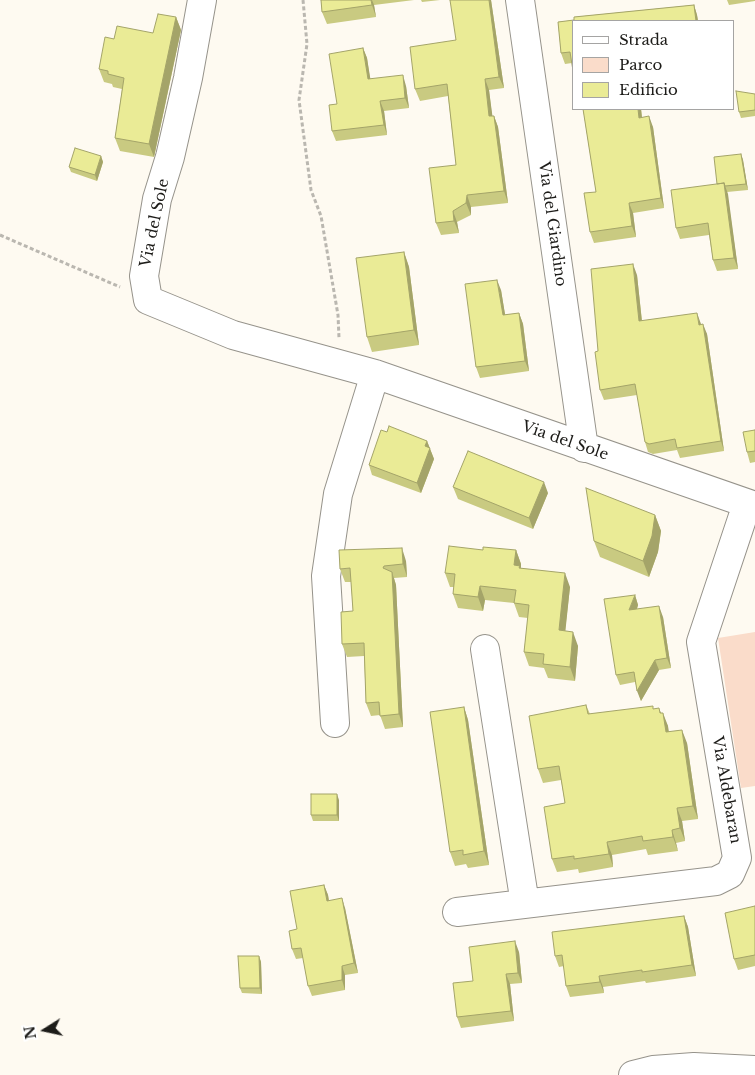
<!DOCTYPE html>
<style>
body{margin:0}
#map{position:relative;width:755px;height:1075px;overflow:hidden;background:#fefaf1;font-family:"Libre Baskerville",serif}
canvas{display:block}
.legend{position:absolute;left:572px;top:20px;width:162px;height:90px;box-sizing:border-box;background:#fff;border:1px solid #a5a4a3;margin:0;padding:6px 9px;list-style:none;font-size:15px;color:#1d1c19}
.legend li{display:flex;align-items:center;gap:10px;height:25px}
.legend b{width:25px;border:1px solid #a5a4a3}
.north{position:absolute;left:20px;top:1005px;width:50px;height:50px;-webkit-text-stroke:4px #fff;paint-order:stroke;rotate:260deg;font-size:14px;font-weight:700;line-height:20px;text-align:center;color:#1d1c19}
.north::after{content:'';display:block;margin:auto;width:18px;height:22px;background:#1d1c19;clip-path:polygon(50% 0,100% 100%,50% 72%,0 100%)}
</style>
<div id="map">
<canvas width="755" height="1075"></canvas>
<ul class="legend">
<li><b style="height:6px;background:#fff"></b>Strada</li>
<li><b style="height:14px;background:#fadcca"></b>Parco</li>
<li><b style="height:14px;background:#eaeb96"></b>Edificio</li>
</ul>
<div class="north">N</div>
</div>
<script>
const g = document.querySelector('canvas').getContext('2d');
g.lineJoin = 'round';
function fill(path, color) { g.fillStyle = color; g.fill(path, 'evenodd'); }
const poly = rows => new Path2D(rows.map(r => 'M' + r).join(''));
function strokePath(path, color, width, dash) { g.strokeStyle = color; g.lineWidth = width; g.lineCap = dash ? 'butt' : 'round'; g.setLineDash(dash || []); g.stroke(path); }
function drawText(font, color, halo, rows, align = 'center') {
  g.font = font + ' "Libre Baskerville",serif'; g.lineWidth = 4; g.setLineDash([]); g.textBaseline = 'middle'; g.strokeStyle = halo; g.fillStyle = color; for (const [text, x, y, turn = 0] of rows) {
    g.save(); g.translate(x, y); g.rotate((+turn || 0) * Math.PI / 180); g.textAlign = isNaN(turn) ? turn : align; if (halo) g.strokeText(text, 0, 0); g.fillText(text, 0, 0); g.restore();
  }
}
const green = poly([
 [755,632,755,786,741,788,718,638]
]);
const path = poly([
 [303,0,307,44,299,100,311,190,321,216,338,315,339,338],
 [0,235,120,287]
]);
const minor = poly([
 [202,0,188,78,170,157,157,199,144,276,148,300,233,335,375,374,755,506],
 [520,0,584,448],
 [485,649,525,904],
 [335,723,326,576,338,494,375,374],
 [457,912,716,881,730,874,737,858,701,642,747,504]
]);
const major = poly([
 [633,1075,653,1070,694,1067,755,1070]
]);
const wall = poly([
 [321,0,414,0,374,5,376,17,327,24,322,12],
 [421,0,440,0,422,2],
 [491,0,504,88,489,90,492,116,494,116,498,127,508,203,471,207,471,215,457,222,459,233,441,235,436,223,456,165,448,96,420,101,415,89,456,40],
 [727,0,755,0,755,1,729,5],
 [694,5,697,15,698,21,574,21,574,77,572,63,565,64,561,53,558,22,574,20,574,17],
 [176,17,181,30,154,157,120,151,115,138,122,89,113,87,112,84,104,82,99,69,114,39,153,33],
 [363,48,367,58,370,79,406,86,409,108,384,111,387,135,336,141,332,131,337,104],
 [755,94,755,116,741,118,739,112],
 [581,109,641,109,642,117,653,127,664,208,633,213,636,237,594,243,590,232,596,192,583,109],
 [741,154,743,160,748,190,727,192,738,269,717,271,713,260,709,235,680,239,676,228,717,184],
 [101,156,103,162,97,181,71,172,69,167],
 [404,252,409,267,419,345,372,352,367,337],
 [637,275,642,321,701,324,707,334,724,451,680,458,677,450,653,454,648,452,645,442,637,395,604,400,600,390,598,351],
 [501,290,505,315,519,313,523,324,529,371,480,378,476,367],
 [755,430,755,462,750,463,747,452],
 [387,432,427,441,434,459,421,493,372,475,369,465],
 [453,487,548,493,533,529,458,499],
 [655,515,661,531,658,552,649,577,600,557,594,541],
 [483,550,516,550,521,564,521,568,570,587,565,631,578,646,575,681,548,678,544,668,529,666,524,652,528,618,519,617,514,603,485,600,483,611,458,608,453,594,454,587,450,587,445,573],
 [406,561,407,577,394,578,396,585,403,727,385,729,380,715,371,716,366,703,364,656,347,657,342,644,353,611,351,582,345,582,340,569],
 [635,595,638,605,637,609,663,617,671,668,659,670,641,701,635,682,620,685,616,675],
 [586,705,590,714,654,709,661,713,668,726,668,731,687,743,698,819,682,821,685,841,676,843,678,851,648,855,646,849,612,855,613,867,579,873,578,869,557,872,552,859,565,803,561,780,543,783,538,769],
 [464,707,468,720,489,865,468,868,466,864,455,866,450,852],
 [339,800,339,821,313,821,311,815],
 [324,885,328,895,329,900,345,908,358,973,345,975,345,990,312,996,308,986,303,958,296,959,292,949,297,929],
 [755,906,755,966,738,970,734,959],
 [684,916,688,927,696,976,646,983,645,981,603,987,604,993,570,997,566,986,564,966,559,967,555,956],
 [519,952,522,983,510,984,514,1021,461,1028,457,1017,473,981],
 [259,956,261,962,262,994,242,993,240,988]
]);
const shadedWall = poly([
 [371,0,372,0,374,5,376,17,372,5],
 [489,0,491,0,504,88,499,77],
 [694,5,697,15,698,21,696,21],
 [176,17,181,30,154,157,149,144],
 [363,48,367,58,372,89,368,79],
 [403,75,406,86,409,108,405,98],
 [485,79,489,90,494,128,489,116],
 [380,101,384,111,387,135,384,125],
 [638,109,641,109,643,128,639,118],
 [494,116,498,127,508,203,504,191],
 [649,116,653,127,664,208,661,198],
 [741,154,743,160,748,190,746,184],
 [101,156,103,162,97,181,95,175],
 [724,183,728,194,738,269,734,258],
 [467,195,471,207,471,215,466,203],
 [629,203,633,213,636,237,632,226],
 [453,211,457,222,459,233,454,221],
 [404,252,409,267,419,345,414,330],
 [633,264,637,275,643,332,639,321],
 [497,280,501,290,507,326,503,315],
 [519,313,523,324,529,371,525,361],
 [697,313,701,324,703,335,699,325],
 [703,324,707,334,724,451,721,441],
 [427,441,434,459,421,493,417,483,425,446],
 [544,482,548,493,533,529,529,518],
 [655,515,661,531,658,552,649,577,643,561],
 [402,548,406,561,407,577,403,564],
 [516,550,521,564,521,568,514,565],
 [392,572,396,585,403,727,399,714],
 [565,573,570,587,564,644,559,630],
 [480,586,485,600,483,611,478,597],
 [635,595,638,605,633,621,629,610],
 [659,606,663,617,671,668,667,658],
 [573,632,578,646,575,681,570,667],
 [655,660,659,670,641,701,637,691],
 [464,707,468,720,489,865,484,851],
 [659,708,664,721,663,713,668,726,671,745,660,713],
 [682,730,687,743,698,819,693,806],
 [337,794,339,800,339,821,337,815],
 [677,808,682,821,685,841,680,828],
 [672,830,676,843,678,851,673,837],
 [607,842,612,855,613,867,609,854],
 [324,885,328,895,330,911,327,901],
 [342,898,345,908,358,973,354,963],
 [684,916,688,927,696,976,692,965],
 [515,941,519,952,522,983,518,973],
 [259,956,261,962,262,994,260,988],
 [342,966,345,975,345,990,342,980],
 [506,974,510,984,514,1021,511,1011],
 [599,976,603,987,604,993,600,982]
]);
const building = poly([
 [321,0,371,0,372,5,322,12,321,0],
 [450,0,489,0,499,77,485,79,489,116,494,116,504,191,467,195,466,203,453,211,454,221,436,223,429,168,456,165,447,84,415,89,410,47,456,40,450,0],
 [694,5,696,21,574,21,574,77,570,52,561,53,558,22,574,20,574,17,694,5],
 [158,14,176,17,149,144,115,138,124,78,108,74,108,71,99,69,105,37,114,39,117,26,153,33,158,14],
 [363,48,368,79,403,75,405,98,380,101,384,125,332,131,329,105,337,104,329,54,363,48],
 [736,91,755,94,755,110,739,112,736,91],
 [583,109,638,109,639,118,649,116,661,198,629,203,632,226,590,232,584,193,596,192,583,109],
 [75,148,101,156,95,175,69,167,75,148],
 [741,154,746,184,725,186,724,183,717,184,714,157,741,154],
 [724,183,734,258,713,260,708,223,676,228,671,190,724,183],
 [404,252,414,330,367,337,356,258,404,252],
 [633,264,639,321,697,313,699,325,703,324,721,441,677,448,675,439,649,444,645,442,635,384,600,390,595,352,598,351,591,269,633,264],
 [497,280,503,315,519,313,525,361,476,367,465,284,497,280],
 [389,426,427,441,425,446,430,448,417,483,369,465,381,430,387,432,389,426],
 [755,430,755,451,747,452,743,432,755,430],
 [468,451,544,482,529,518,453,487,468,451],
 [586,488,655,515,652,536,643,561,594,541,586,488],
 [449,546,483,550,483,547,516,550,514,565,520,566,519,568,565,573,559,630,573,632,570,667,543,664,544,654,524,652,529,605,514,603,516,590,480,586,478,597,453,594,455,574,445,573,449,546],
 [402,548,403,564,384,566,383,568,392,572,399,714,380,716,379,702,366,703,364,643,342,644,341,612,353,611,350,568,340,569,339,550,402,548],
 [635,595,629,610,659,606,667,658,655,660,637,691,634,672,616,675,604,599,635,595],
 [586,705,588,714,653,706,653,709,659,708,660,713,663,713,666,732,682,730,693,806,677,808,680,828,672,830,673,837,643,841,642,836,607,842,609,854,574,859,574,856,552,859,544,807,565,803,559,766,538,769,529,716,586,705],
 [464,707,484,851,463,855,463,850,450,852,430,712,464,707],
 [311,794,337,794,337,815,311,815,311,794],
 [324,885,327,901,342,898,354,963,342,966,342,980,308,986,301,948,292,949,289,931,297,929,290,891,324,885],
 [755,906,755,955,734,959,725,913,755,906],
 [684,916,692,965,642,972,642,970,599,976,600,982,566,986,562,955,555,956,552,932,684,916],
 [515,941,518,973,506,974,511,1011,457,1017,453,983,473,981,469,947,515,941],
 [238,956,259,956,260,988,240,988,238,956]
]);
const streetNames = [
 ["Via del Sole",155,223,-78],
 ["Via del Giardino",552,224,82],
 ["Via del Sole",565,441,19],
 ["Via Aldebaran",726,790,80]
];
fill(green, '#fadcca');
strokePath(minor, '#96938b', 30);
strokePath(major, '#96938b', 30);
strokePath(path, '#bab7b0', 3, [4, 2.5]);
strokePath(minor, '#fff', 28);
strokePath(major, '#fff', 28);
fill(wall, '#c9ca81');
fill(shadedWall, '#a4a469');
fill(building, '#eaeb96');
strokePath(building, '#a4a469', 1);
drawText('15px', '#1d1c19', '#fff', streetNames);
</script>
